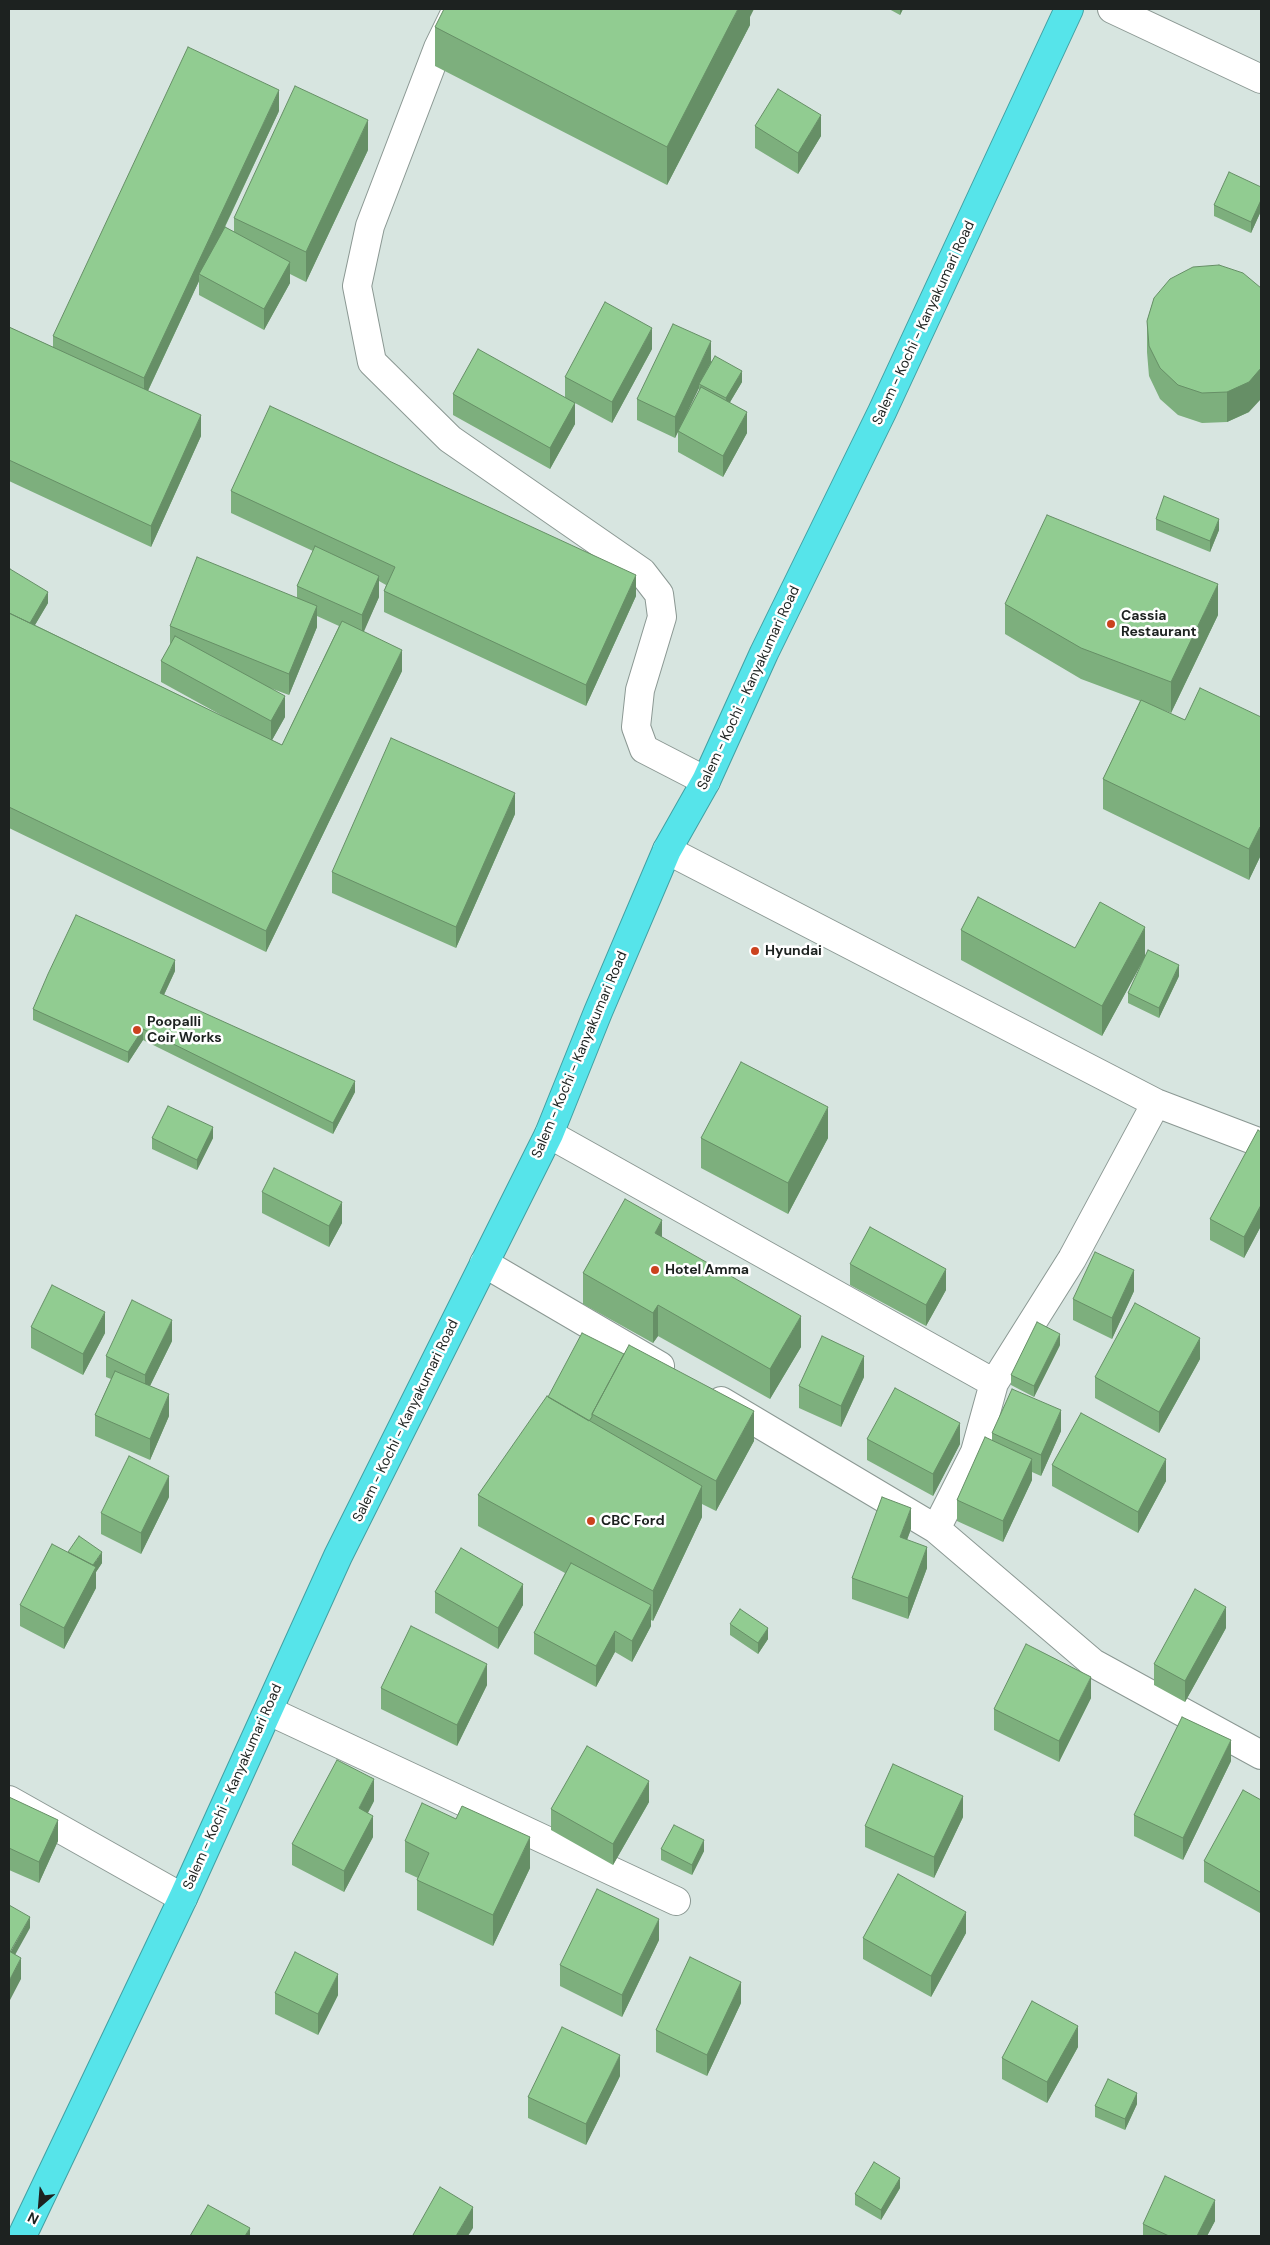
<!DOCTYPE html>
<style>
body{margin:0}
#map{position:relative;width:1270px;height:2245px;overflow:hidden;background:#d7e5e0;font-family:"DM Sans",sans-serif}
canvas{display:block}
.frame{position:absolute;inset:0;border:10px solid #1d2220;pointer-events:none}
.north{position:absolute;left:15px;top:2180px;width:50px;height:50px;-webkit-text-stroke:4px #fff;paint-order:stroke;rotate:207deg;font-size:14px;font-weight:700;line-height:20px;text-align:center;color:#1d2220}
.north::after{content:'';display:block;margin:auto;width:18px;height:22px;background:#1d2220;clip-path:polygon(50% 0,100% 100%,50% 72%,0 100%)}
</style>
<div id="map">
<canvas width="1270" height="2245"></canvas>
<div class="frame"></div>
<div class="north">N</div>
</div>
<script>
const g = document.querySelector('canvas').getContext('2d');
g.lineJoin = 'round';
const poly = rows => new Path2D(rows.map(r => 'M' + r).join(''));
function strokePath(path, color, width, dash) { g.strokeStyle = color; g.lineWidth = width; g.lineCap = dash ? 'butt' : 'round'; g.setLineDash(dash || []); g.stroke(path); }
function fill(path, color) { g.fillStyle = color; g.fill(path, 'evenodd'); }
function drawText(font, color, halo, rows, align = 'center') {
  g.font = font + ' "DM Sans",sans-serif'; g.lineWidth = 5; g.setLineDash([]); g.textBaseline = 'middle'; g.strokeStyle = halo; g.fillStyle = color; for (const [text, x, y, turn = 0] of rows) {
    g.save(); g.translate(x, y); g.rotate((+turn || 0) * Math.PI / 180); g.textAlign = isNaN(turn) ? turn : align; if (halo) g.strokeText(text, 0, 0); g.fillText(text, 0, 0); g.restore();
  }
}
const minor = poly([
 [457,9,438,48,370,226,357,286,372,362,450,439,642,572,659,594,662,617,640,690,636,727,644,749,706,781],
 [1112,9,1261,79],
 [667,850,1156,1103,1261,1143],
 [549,1134,994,1383],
 [484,1263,660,1366],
 [721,1401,936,1529,1093,1663,1261,1755],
 [936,1529,975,1452,994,1383,1072,1259,1156,1103],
 [269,1711,676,1901],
 [9,1800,183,1898]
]);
const highway = poly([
 [22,2236,183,1898,338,1556,549,1134,598,1012,667,850,706,781,764,653,882,412,1069,9]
]);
const wall = poly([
 [889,9,903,9,900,15],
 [750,17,750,25,667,185,435,66,435,27],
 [279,111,225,227,234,232,234,218,368,150,306,282,290,274,290,283,264,330,199,295,199,281,148,391,201,436,151,547,9,481,9,327,53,347,53,336],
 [755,126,821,136,798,174,755,148],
 [1261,187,1261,211,1251,233,1214,216,1214,205],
 [1154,298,1249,412,1227,422,1202,423,1178,415,1160,399,1149,376,1147,352,1147,321],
 [652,349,612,423,575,403,575,424,550,469,453,415,453,394,565,397,565,377],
 [711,361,742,382,730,402,747,433,723,477,678,452,678,432,675,438,637,420,637,399],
 [699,388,699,391,685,416],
 [231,491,636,596,586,706,384,612,384,591,386,585,379,581,379,597,363,632,402,671,266,952,9,828,9,571,48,603,35,625,230,720,161,682,161,661,170,646,170,626,297,598,297,586,313,551,231,513],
 [317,616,339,626,282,745,272,740,285,717,270,688,289,695,317,627],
 [1156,519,1219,530,1210,552,1156,530],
 [1005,604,1218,615,1171,713,1158,708,1185,720,1261,717,1261,858,1260,857,1249,880,1103,809,1103,779,1140,701,1081,679,1005,634],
 [515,814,456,948,332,893,332,872],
 [961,930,1075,948,1145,957,1102,1036,961,960],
 [175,971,164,995,355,1092,333,1134,143,1040,128,1063,33,1020,33,1009],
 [1179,976,1159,1018,1128,1003,1128,993],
 [1261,1132,1261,1226,1244,1258,1210,1240,1210,1219],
 [152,1138,213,1138,197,1170,152,1149],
 [701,1138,828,1138,788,1214,701,1168],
 [262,1192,342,1223,329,1247,262,1213],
 [662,1237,801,1347,770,1399,658,1336,653,1343,583,1304,583,1273],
 [850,1264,946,1290,926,1326,850,1285],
 [1134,1291,1112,1339,1073,1320,1073,1299],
 [31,1327,105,1333,83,1375,31,1348],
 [172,1341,150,1386,169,1416,150,1460,95,1436,95,1415,111,1379,106,1377,106,1356],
 [1060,1345,1034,1397,1011,1385,1011,1375],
 [1200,1359,1159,1433,1095,1398,1095,1377],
 [864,1377,841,1427,799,1408,799,1386],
 [548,1397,754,1441,716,1511,702,1504,702,1517,653,1621,651,1620,651,1626,632,1662,615,1652,596,1687,534,1654,534,1633,565,1573,478,1526,478,1495],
 [1061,1431,1041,1476,1032,1472,1032,1480,1003,1542,957,1521,957,1500,992,1440,992,1433],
 [867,1439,960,1444,933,1496,867,1460],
 [1052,1465,1166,1481,1138,1533,1052,1486],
 [169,1497,141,1554,101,1534,101,1513],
 [911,1529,907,1540,927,1568,908,1619,852,1599,852,1578],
 [68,1552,102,1563,96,1572,96,1588,64,1649,20,1626,20,1605],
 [435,1592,523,1605,498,1649,435,1613],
 [730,1624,768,1639,758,1654,730,1635],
 [1226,1628,1185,1702,1154,1685,1154,1664],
 [487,1685,457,1746,381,1709,381,1688],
 [1091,1698,1059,1762,994,1730,994,1709],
 [1231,1761,1183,1860,1134,1836,1134,1815],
 [9,1797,58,1841,39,1883,9,1870],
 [1261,1800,1261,1911,1260,1913,1204,1882,1204,1861],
 [374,1801,368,1813,373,1837,344,1892,292,1865,292,1844],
 [649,1802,613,1865,551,1830,551,1809],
 [963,1817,934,1878,865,1847,865,1826],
 [405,1841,530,1868,493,1946,417,1910,417,1880,418,1878,405,1872],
 [661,1849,704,1851,692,1875,661,1860],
 [966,1933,931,1997,863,1959,863,1938],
 [659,1940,622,2017,560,1986,560,1965],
 [275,1993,338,1995,318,2035,275,2014],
 [741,2003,707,2076,656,2052,656,2030],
 [1078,2047,1047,2103,1002,2079,1002,2058],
 [620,2076,586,2145,528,2118,528,2097],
 [1137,2104,1125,2130,1095,2117,1095,2106],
 [900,2188,881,2220,855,2205,855,2194],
 [1215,2221,1207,2236,1143,2236,1143,2224]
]);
const shadedWall = poly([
 [738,9,754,9,750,17,750,25,667,185,667,147],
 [900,9,903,9,900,15],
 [279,90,279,111,202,275,199,274,199,281,144,399,144,378],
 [821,115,821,136,798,174,798,153],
 [368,120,368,150,306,282,306,252],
 [1261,200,1261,211,1251,233,1251,222],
 [290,262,290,283,264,330,264,309],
 [652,328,652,349,612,423,612,402],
 [711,341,711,362,699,384,699,388,675,438,675,417],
 [1261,368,1261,399,1249,412,1227,422,1227,392],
 [742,371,742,382,726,409,726,398],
 [575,403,575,424,550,469,550,448],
 [747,412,747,433,723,477,723,456],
 [201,415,201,436,151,547,151,526],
 [1219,519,1219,530,1210,552,1210,541],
 [636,575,636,596,586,706,586,685],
 [379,576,379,597,362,636,362,615],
 [1218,584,1218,615,1171,713,1171,682],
 [48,592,48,603,29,635,29,625],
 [317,606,317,627,289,695,289,674],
 [402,650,402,671,266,952,266,931],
 [285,696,285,717,271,742,271,721],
 [515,793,515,814,456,948,456,927],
 [1260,827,1260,857,1249,880,1249,849],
 [1145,927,1145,957,1102,1036,1102,1006],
 [175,960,175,971,160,1003,160,993],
 [1179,965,1179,976,1159,1018,1159,1008],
 [143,1029,143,1040,128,1063,128,1052],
 [355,1081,355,1092,333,1134,333,1123],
 [828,1107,828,1138,788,1214,788,1183],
 [213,1127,213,1138,197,1170,197,1160],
 [342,1202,342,1223,329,1247,329,1226],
 [1261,1205,1261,1226,1244,1258,1244,1237],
 [662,1220,662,1250,655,1233],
 [946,1269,946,1290,926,1326,926,1305],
 [1134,1270,1134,1291,1112,1339,1112,1318],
 [658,1305,658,1336,653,1343,653,1313],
 [105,1312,105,1333,83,1375,83,1354],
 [801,1316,801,1347,770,1399,770,1369],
 [172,1320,172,1341,145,1396,145,1375],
 [1060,1334,1060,1345,1034,1397,1034,1386],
 [1200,1338,1200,1359,1159,1433,1159,1412],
 [864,1356,864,1377,841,1427,841,1406],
 [169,1394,169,1416,150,1460,150,1439],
 [1061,1410,1061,1431,1041,1476,1041,1455],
 [754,1411,754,1441,716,1511,716,1481],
 [960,1423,960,1444,933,1496,933,1474],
 [1032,1459,1032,1480,1003,1542,1003,1521],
 [1166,1459,1166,1481,1138,1533,1138,1512],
 [169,1476,169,1497,141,1554,141,1533],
 [702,1486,702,1517,653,1621,653,1591],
 [911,1508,911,1529,900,1558,900,1537],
 [927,1547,927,1568,908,1619,908,1598],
 [102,1552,102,1563,96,1572,96,1588,64,1649,64,1628,90,1570],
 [523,1584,523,1605,498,1649,498,1628],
 [651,1605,651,1626,632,1662,632,1641],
 [1226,1607,1226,1628,1185,1702,1185,1681],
 [768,1628,768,1639,758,1654,758,1643],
 [615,1631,615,1652,596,1687,596,1666],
 [487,1664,487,1685,457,1746,457,1725],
 [1091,1677,1091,1698,1059,1762,1059,1741],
 [1231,1740,1231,1761,1183,1860,1183,1838],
 [374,1779,374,1801,359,1829,359,1808],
 [649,1781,649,1802,613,1865,613,1844],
 [963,1796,963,1817,934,1878,934,1857],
 [373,1816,373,1837,344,1892,344,1871],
 [58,1820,58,1841,39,1883,39,1862],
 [530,1837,530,1868,493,1946,493,1915],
 [704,1840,704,1851,692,1875,692,1865],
 [1261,1890,1261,1911,1260,1913,1260,1892],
 [966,1912,966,1933,931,1997,931,1976],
 [30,1917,30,1928,10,1964,10,1953],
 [659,1919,659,1940,622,2017,622,1995],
 [21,1958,21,1979,9,2002,9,1981],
 [338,1974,338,1995,318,2035,318,2014],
 [741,1982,741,2003,707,2076,707,2055],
 [1078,2026,1078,2047,1047,2103,1047,2082],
 [620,2055,620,2076,586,2145,586,2124],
 [1137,2093,1137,2104,1125,2130,1125,2119],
 [900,2178,900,2188,881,2220,881,2210],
 [1215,2200,1215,2221,1207,2236,1197,2236],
 [473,2207,473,2228,468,2236,456,2236],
 [250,2228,250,2236,245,2236]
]);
const building = poly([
 [444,9,738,9,667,147,435,27,444,9],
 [188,47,279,90,144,378,53,336,188,47],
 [295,86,368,120,306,252,234,218,295,86],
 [778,89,821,115,798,153,755,126,778,89],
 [1229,172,1261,187,1261,200,1251,222,1214,205,1229,172],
 [225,227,290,262,264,309,199,274,225,227],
 [1219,265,1243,273,1261,288,1261,368,1249,382,1227,392,1202,393,1178,385,1160,368,1149,346,1147,321,1154,298,1170,279,1193,267,1219,265],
 [605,302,652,328,612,402,565,377,605,302],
 [673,324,711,341,675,417,637,399,673,324],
 [9,327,201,415,151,526,9,460,9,327],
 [478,349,575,403,550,448,453,394,478,349],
 [715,356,742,371,726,398,699,384,715,356],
 [701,387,747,412,723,456,678,431,701,387],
 [270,406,636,575,586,685,384,591,395,567,231,491,270,406],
 [1164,496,1219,519,1210,541,1156,519,1164,496],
 [1047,515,1218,584,1171,682,1081,648,1005,604,1047,515],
 [315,546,379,576,362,615,297,586,315,546],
 [197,557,317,606,289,674,170,626,197,557],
 [10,569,48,592,30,623,9,613,9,571,10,569],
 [9,613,282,745,342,621,402,650,266,931,9,807,9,613],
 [175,636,285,696,271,721,161,661,175,636],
 [1200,688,1261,717,1261,827,1260,827,1249,849,1103,779,1141,700,1185,720,1200,688],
 [391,738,515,793,456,927,332,872,391,738],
 [978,897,1075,948,1100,902,1145,927,1102,1006,961,930,978,897],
 [76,915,175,960,160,993,355,1081,333,1123,143,1029,128,1052,33,1009,48,974,76,915],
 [1148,950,1179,965,1159,1008,1128,993,1148,950],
 [741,1062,828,1107,788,1183,701,1138,741,1062],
 [168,1106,213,1127,197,1160,152,1138,168,1106],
 [1258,1130,1261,1132,1261,1205,1244,1237,1210,1219,1258,1130],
 [274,1168,342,1202,329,1226,262,1192,274,1168],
 [625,1199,662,1220,655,1233,801,1316,770,1369,658,1305,653,1313,583,1273,625,1199],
 [870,1227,946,1269,926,1305,850,1264,870,1227],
 [1095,1252,1134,1270,1112,1318,1073,1299,1095,1252],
 [52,1285,105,1312,83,1354,31,1327,52,1285],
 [132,1300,172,1320,145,1375,106,1356,132,1300],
 [1135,1303,1200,1338,1159,1412,1095,1377,1135,1303],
 [1037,1322,1060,1334,1034,1386,1011,1375,1037,1322],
 [582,1333,624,1354,592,1414,592,1417,589,1421,548,1397,582,1333],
 [822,1336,864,1356,841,1406,799,1386,822,1336],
 [629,1345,754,1411,716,1481,592,1414,629,1345],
 [115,1371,169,1394,150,1439,95,1415,115,1371],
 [895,1388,960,1423,933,1474,867,1439,895,1388],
 [1012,1389,1061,1410,1041,1455,992,1433,1012,1389],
 [547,1396,702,1486,653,1591,478,1495,547,1396],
 [1081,1413,1166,1459,1138,1512,1052,1465,1081,1413],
 [985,1437,1032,1459,1003,1521,957,1500,985,1437],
 [129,1456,169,1476,141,1533,101,1513,129,1456],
 [882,1497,911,1508,900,1537,927,1547,908,1598,852,1578,882,1497],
 [79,1536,102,1552,93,1565,68,1552,79,1536],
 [52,1544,96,1567,64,1628,20,1605,52,1544],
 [461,1548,523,1584,498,1628,435,1592,461,1548],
 [571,1563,651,1605,632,1641,615,1631,596,1666,534,1633,571,1563],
 [1195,1589,1226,1607,1185,1681,1154,1664,1195,1589],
 [740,1609,768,1628,758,1643,730,1624,740,1609],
 [411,1626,487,1664,457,1725,381,1688,411,1626],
 [1026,1644,1091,1677,1059,1741,994,1709,1026,1644],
 [1182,1717,1231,1740,1183,1838,1134,1815,1182,1717],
 [587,1746,649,1781,613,1844,551,1809,587,1746],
 [337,1760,374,1779,359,1808,373,1816,344,1871,292,1844,337,1760],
 [893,1764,963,1796,934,1857,865,1826,893,1764],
 [1243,1790,1261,1800,1261,1890,1260,1892,1204,1861,1243,1790],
 [9,1797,58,1820,39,1862,9,1848,9,1797],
 [422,1803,456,1819,462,1806,530,1837,493,1915,417,1880,429,1853,405,1841,422,1803],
 [674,1825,704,1840,692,1865,661,1849,674,1825],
 [898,1874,966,1912,931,1976,863,1938,898,1874],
 [597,1889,659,1919,622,1995,560,1965,597,1889],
 [9,1905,30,1917,10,1952,9,1951,9,1905],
 [9,1951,21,1958,9,1981,9,1951],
 [295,1952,338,1974,318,2014,275,1993,295,1952],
 [690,1957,741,1982,707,2055,656,2030,690,1957],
 [1032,2001,1078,2026,1047,2082,1002,2058,1032,2001],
 [562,2027,620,2055,586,2124,528,2097,562,2027],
 [1108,2079,1137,2093,1125,2119,1095,2106,1108,2079],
 [874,2162,900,2178,881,2210,855,2194,874,2162],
 [1165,2176,1215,2200,1197,2236,1169,2236,1143,2224,1165,2176],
 [440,2187,473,2207,456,2236,416,2236,413,2235,440,2187],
 [208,2205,250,2228,245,2236,190,2236,208,2205]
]);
const markers = [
 [1111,624,5,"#cb421e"],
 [755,951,5,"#cb421e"],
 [137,1030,5,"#cb421e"],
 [655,1270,5,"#cb421e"],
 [591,1521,5,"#cb421e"]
];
const streetNames = [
 ["Salem - Kochi - Kanyakumari Road",924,323,-65],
 ["Salem - Kochi - Kanyakumari Road",749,688,-65],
 ["Salem - Kochi - Kanyakumari Road",580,1055,-67],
 ["Salem - Kochi - Kanyakumari Road",406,1421,-64],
 ["Salem - Kochi - Kanyakumari Road",233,1787,-66]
];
const poiNames = [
 ["Cassia",1121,616],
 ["Restaurant",1121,632],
 ["Hyundai",765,951],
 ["Poopalli",147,1022],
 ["Coir Works",147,1038],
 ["Hotel Amma",665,1270],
 ["CBC Ford",601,1521]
];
strokePath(minor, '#8b9893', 30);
strokePath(highway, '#42a0a3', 30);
strokePath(minor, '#fff', 28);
strokePath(highway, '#56e4ea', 28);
fill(wall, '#7daf7d');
fill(shadedWall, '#668f66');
fill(building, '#91cc91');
strokePath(building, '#668f66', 1);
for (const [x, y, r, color] of markers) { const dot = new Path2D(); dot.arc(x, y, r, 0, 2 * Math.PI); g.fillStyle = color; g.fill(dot); strokePath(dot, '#fff', 2); }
drawText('14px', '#1d2220', '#fff', streetNames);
drawText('bold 14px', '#1d2220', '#fff', poiNames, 'left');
</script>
